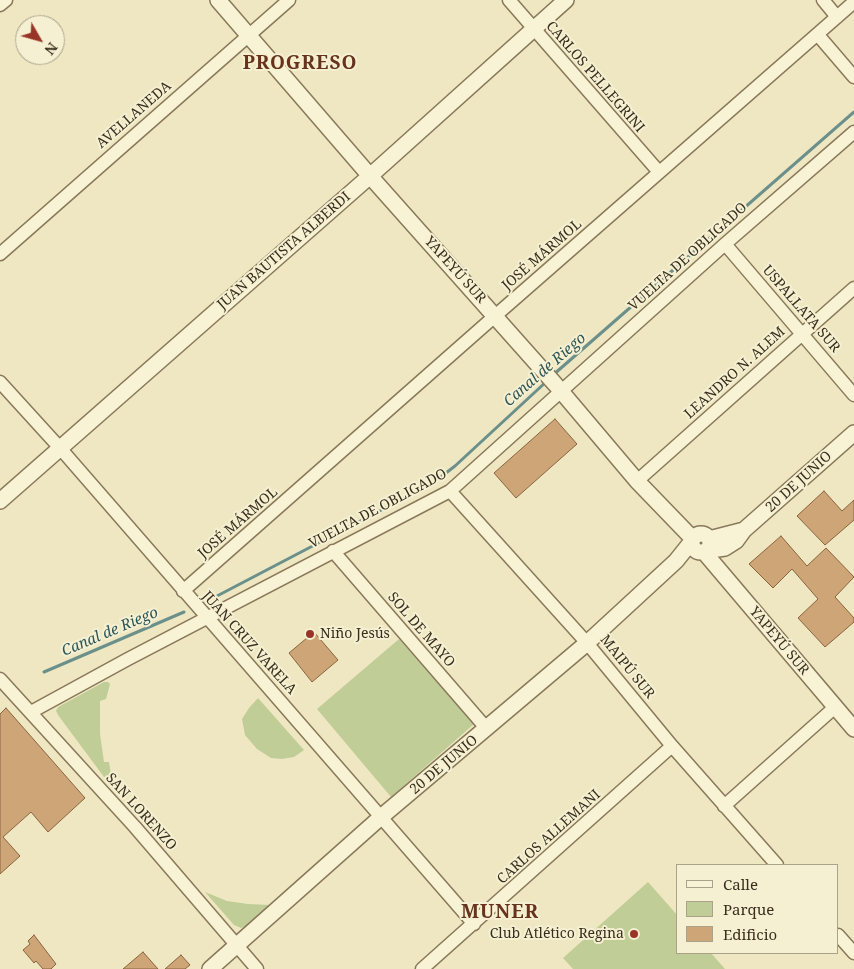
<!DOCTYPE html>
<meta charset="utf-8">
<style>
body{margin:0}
#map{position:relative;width:854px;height:969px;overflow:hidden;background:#efe7c2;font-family:"Noto Serif",serif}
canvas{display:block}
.legend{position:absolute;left:676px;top:864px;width:162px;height:90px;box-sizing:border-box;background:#f6f0d2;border:1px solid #aaa28a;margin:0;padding:6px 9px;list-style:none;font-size:15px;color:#382e1d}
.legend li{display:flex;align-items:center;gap:10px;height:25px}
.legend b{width:25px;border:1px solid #aaa28a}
.north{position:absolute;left:15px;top:15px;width:50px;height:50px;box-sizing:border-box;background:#f6f0d2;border:1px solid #aaa28a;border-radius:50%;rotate:128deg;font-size:14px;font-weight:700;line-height:20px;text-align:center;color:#382e1d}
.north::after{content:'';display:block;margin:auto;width:18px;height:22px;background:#993428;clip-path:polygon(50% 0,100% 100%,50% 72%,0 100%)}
</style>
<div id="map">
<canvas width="854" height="969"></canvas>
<ul class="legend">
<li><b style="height:6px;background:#f9f3d6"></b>Calle</li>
<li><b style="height:14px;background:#c0cd96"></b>Parque</li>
<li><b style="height:14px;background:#cda577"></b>Edificio</li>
</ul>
<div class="north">N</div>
</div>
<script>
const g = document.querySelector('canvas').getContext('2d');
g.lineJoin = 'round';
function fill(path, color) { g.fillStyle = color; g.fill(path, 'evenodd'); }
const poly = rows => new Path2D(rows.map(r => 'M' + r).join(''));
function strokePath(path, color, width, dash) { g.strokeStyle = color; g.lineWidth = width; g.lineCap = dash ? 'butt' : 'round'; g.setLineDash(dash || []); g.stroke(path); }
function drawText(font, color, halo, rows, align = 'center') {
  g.font = font + ' "Noto Serif",serif'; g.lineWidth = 4; g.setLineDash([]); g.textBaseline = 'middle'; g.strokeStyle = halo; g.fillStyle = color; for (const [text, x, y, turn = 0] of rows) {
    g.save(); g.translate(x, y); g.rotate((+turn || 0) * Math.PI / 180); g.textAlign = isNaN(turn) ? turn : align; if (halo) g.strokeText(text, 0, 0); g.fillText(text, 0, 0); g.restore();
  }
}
const green = poly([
 [399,639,474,724,391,797,317,709],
 [104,682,108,682,110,684,106,699,100,701,100,734,104,762,109,762,111,775,108,778,104,777,58,715,56,711,58,707],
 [258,698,304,750,294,757,282,759,271,758,257,749,245,735,242,719,249,708],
 [648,882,678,916,678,953,711,953,725,969,573,969,563,958],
 [205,892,227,901,248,904,270,905,248,925,241,928,234,925]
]);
const stream = poly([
 [553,375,854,112],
 [217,596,433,483,455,466,547,381],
 [44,672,184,612]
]);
const building = poly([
 [555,419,577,444,516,498,494,473,555,419],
 [824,491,842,511,854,500,854,520,825,545,797,516,824,491],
 [781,536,807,566,826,548,854,577,835,597,854,618,854,622,825,647,798,618,818,599,792,569,773,588,749,564,781,536],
 [314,632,338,660,312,682,289,653,314,632],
 [6,708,85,798,48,832,31,812,3,837,20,856,0,874,0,714,6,708],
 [34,935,56,964,51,969,43,969,36,961,34,963,23,950,30,944,28,941,34,935],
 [143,952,158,969,123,969,143,952],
 [181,955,190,965,185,969,165,969,181,955]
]);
const minor = poly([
 [509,0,659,172],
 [823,0,837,17],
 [0,5,6,0],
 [818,35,854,77],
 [725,244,854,395],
 [0,254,289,0],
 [0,382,60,448,474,924],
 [637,481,854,288],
 [450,491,587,643,672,746,777,865],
 [333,551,487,729],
 [183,591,495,316,854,2],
 [0,679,135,827,257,969],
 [31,712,128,659,450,491,725,244,854,132],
 [724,806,834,708],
 [838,935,854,953],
 [422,969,672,746]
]);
const tertiary = poly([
 [218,0,370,176,555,384,637,481,693,539],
 [0,501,370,176,566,0],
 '692 543a9 9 0 1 1 18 0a9 9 0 1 1-18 0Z',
 [709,539,744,530],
 [709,548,718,549,725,548,736,541,744,530,854,433],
 [704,552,854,729],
 [210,969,381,817,587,643,676,561,692,541]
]);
const markers = [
 [310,634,5,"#993428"],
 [634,934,5,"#993428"]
];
const streetNames = [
 ["CARLOS PELLEGRINI",595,77,49],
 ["AVELLANEDA",134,115,-41],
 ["JUAN BAUTISTA ALBERDI",284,251,-41],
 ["JOSÉ MÁRMOL",542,255,-41],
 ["VUELTA DE OBLIGADO",688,257,-42],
 ["YAPEYÚ SUR",455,270,48],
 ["USPALLATA SUR",801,309,49],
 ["LEANDRO N. ALEM",735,373,-42],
 ["20 DE JUNIO",799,482,-42],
 ["VUELTA DE OBLIGADO",378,509,-28],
 ["JOSÉ MÁRMOL",238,523,-41],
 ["SOL DE MAYO",421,630,49],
 ["YAPEYÚ SUR",779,641,50],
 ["JUAN CRUZ VARELA",249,643,48],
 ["MAIPÚ SUR",627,667,51],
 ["20 DE JUNIO",444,765,-40],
 ["SAN LORENZO",141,812,48],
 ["CARLOS ALLEMANI",549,837,-42]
];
const poiNames = [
 ["Niño Jesús",320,634],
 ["Club Atlético Regina",624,934,"right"]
];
const waterNames = [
 ["Canal de Riego",545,370,-41],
 ["Canal de Riego",110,632,-23]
];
const districtNames = [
 ["PROGRESO",300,64],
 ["MUNER",500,913]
];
fill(green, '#c0cd96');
strokePath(stream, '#6b908b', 3);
fill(building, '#cda577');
strokePath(building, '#88643e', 1);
strokePath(minor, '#897859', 15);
strokePath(tertiary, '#897859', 18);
strokePath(minor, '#f9f3d6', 12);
strokePath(tertiary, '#f9f3d6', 15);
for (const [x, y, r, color] of markers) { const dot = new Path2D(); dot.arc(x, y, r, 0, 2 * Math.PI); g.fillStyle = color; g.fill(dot); strokePath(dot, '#f6f0d2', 2); }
drawText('14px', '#382e1d', '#f6f0d2', streetNames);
drawText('14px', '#382e1d', '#f6f0d2', poiNames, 'left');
drawText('italic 15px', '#2c5658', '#f6f0d2', waterNames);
g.letterSpacing = '1px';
drawText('bold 19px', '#66341c', '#f6f0d2', districtNames);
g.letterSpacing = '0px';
</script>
